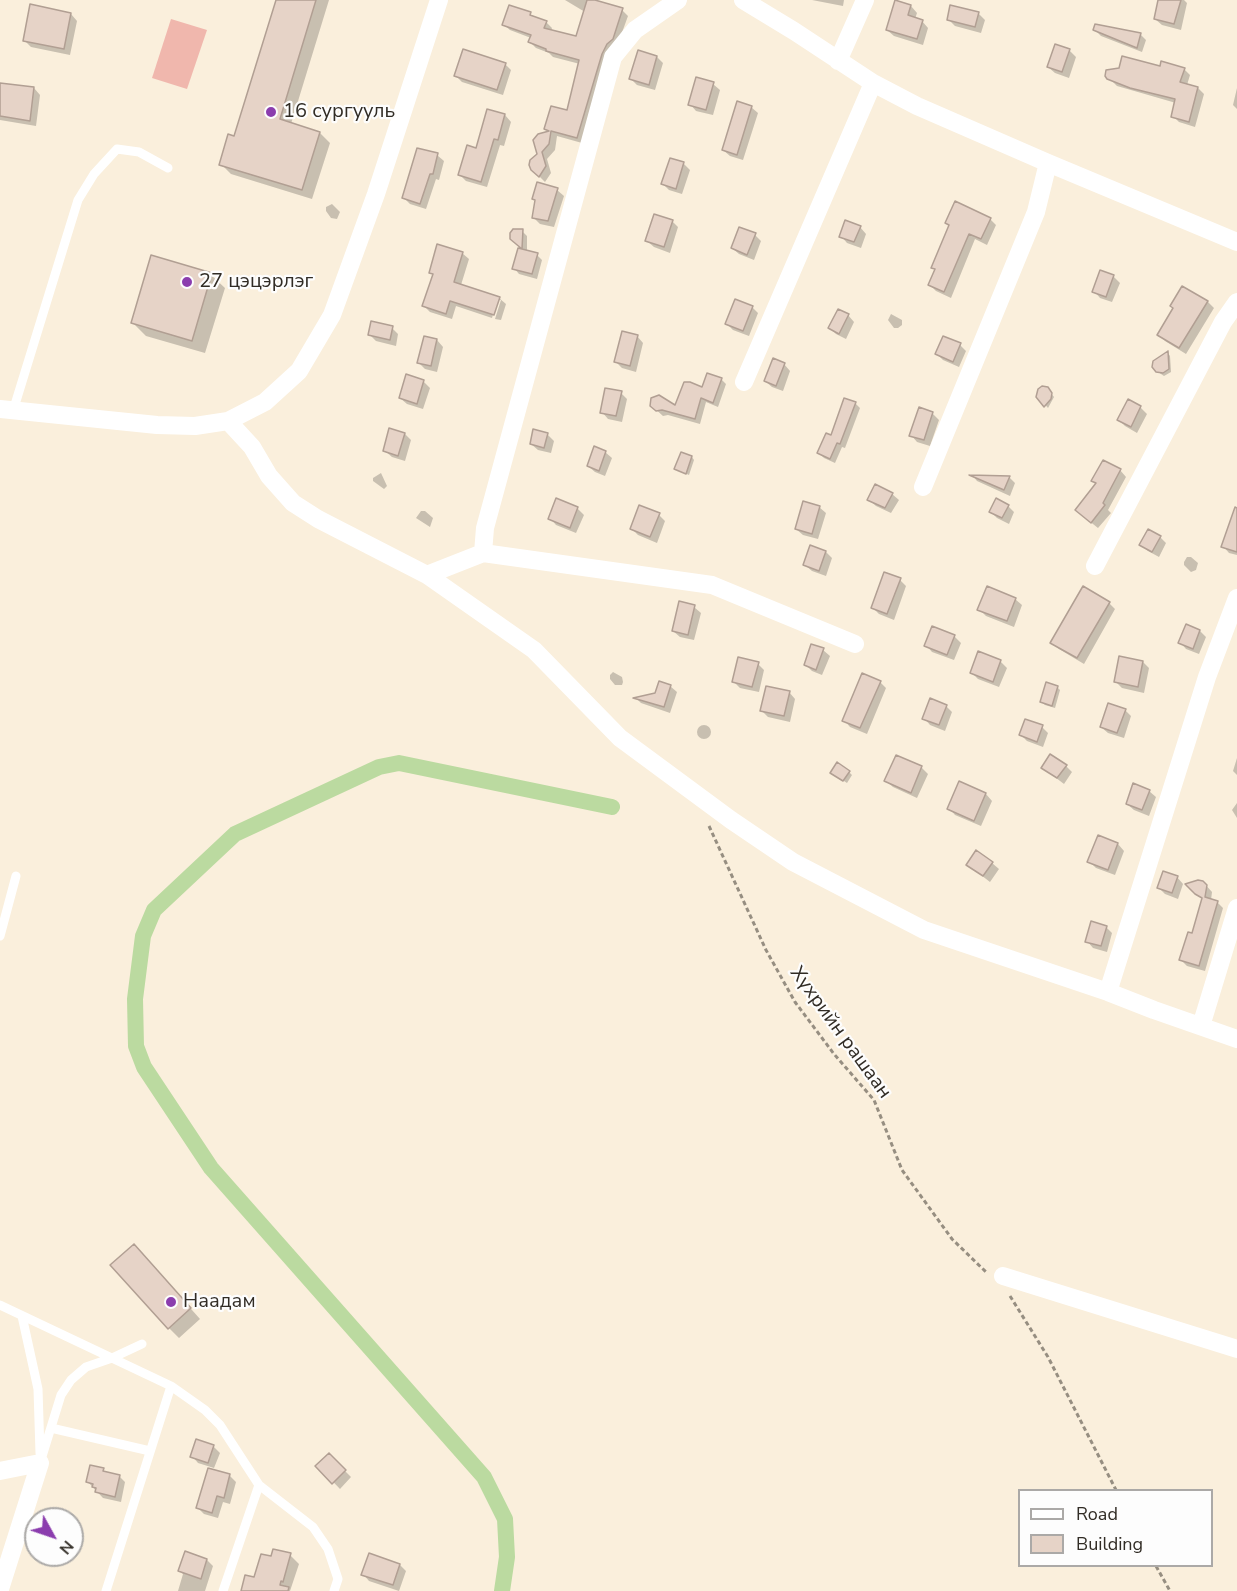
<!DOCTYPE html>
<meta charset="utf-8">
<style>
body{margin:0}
#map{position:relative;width:1237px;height:1591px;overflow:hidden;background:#faefdc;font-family:"Nunito Sans",sans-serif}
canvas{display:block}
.legend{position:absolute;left:1018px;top:1489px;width:195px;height:78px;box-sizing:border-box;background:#fdfdfd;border:2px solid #aba9a7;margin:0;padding:8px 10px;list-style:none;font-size:18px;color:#312c25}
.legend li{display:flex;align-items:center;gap:12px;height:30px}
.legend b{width:30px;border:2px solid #aba9a7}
.north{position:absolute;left:24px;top:1507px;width:60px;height:60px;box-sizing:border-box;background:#fdfdfd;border:2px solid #aba9a7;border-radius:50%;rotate:130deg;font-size:16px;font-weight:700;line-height:24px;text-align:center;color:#312c25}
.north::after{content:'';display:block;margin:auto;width:21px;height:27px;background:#8b3dae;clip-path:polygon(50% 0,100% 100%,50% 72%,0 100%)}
</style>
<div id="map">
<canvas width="1237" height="1591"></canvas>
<ul class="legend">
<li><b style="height:8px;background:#fff"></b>Road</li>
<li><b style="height:16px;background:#e6d3c7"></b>Building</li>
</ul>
<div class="north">N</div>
</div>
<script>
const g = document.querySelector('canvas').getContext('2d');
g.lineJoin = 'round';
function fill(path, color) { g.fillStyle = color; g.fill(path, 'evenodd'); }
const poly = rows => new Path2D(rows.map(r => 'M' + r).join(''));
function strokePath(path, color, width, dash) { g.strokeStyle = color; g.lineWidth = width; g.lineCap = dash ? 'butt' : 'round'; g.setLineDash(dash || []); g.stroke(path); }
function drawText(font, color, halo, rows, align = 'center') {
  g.font = font + ' "Nunito Sans",sans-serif'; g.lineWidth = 4.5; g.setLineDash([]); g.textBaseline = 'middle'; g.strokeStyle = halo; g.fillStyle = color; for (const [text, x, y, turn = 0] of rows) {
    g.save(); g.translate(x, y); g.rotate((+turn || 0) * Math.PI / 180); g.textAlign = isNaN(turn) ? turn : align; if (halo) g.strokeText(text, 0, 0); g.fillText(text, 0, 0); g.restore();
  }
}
const green = poly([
 [171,19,207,30,187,89,152,78]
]);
const shadow = poly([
 [277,0,329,0,291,124,320,133,330,143,312,199,231,174,221,164,235,138],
 [565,0,590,0,622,10,628,16,582,143,557,136,555,150,547,159,551,173,545,182,539,176,538,154,549,132,546,129,568,112,580,64,553,57,549,53,536,48,530,42,531,38,510,30,504,25,530,14,535,19,546,22,552,28,551,31,577,38,585,12],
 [812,0,844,0,843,6],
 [1160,0,1184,0,1187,3,1181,30,1162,25,1155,19],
 [911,6,917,13,915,19,922,21,928,28,923,45,894,36,887,30],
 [978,13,985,20,981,33,955,26,948,19],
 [71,14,77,21,70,55,31,47,24,40],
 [1095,30,1140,34,1146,40,1142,52,1101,36],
 [1069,50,1076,57,1069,78,1055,73,1048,67],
 [657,57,663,63,655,90,637,85,631,79],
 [505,64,511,70,503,95,462,82,456,76],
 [1161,68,1184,69,1190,75,1187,85,1198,88,1204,94,1195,127,1179,122,1173,116,1176,103,1117,86,1110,79,1120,69],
 [0,84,34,88,40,95,36,126,0,120],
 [713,84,720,90,713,115,696,111,690,104],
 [1237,88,1237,109,1233,105],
 [751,107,758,113,743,160,730,156,723,150],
 [505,115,511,122,504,146,500,145,487,187,466,181,460,175,477,150],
 [437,155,444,161,439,180,436,179,426,209,410,204,404,198],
 [671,159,684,164,690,170,682,194,669,190,663,184],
 [557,190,564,196,554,227,540,224,533,217],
 [332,204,340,212,337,219,331,218,326,211,326,207],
 [990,219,996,225,987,245,975,239,951,298,936,291,930,285,936,271,933,267,950,227,947,223],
 [672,221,678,227,670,253,654,247,647,241],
 [860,227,866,234,861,248,847,243,841,236],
 [522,231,527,236,527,252,537,255,542,260,537,279,519,274,514,268,526,252,517,245],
 [755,235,761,241,754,260,739,254,732,248],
 [462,253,469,259,461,285,499,298,506,304,501,320,495,319,501,300,497,300,492,318,456,306,452,319,430,312,424,306,434,276,430,272],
 [211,275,225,288,205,353,146,336,132,322],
 [1113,276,1120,283,1112,302,1100,298,1094,291],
 [1183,288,1208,302,1214,308,1186,354,1165,341,1159,334,1175,309],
 [752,307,758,313,749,336,733,330,727,324],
 [891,314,902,320,902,325,898,328,894,328,888,320],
 [848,315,854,322,846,339,836,334,830,328],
 [392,328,398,334,396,346,376,341,369,334],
 [637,336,643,343,636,372,622,368,616,362],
 [425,338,437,340,443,347,437,372,425,369,419,363],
 [960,345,966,351,959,367,943,360,937,354],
 [1168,353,1170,356,1171,372,1164,376,1158,372],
 [784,364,790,371,783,391,772,387,765,381],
 [721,379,726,384,718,407,706,402,700,424,668,415,663,416,652,406,675,408,703,389],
 [423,381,430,388,423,409,407,404,400,398],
 [1050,392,1054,397,1048,408,1038,396],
 [621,393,627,399,622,422,608,419,602,412],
 [1129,401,1141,408,1147,414,1137,433,1125,426,1119,420],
 [855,403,860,408,845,448,842,447,835,463,824,458,819,453],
 [932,413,939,420,930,446,917,442,911,435],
 [405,434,411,440,405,461,392,457,385,451],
 [547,434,554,441,551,453,538,450,531,444],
 [605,452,612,458,605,476,595,472,588,466],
 [692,457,694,460,689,475,676,469],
 [1120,470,1126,477,1108,510,1111,513,1098,528,1083,516,1097,484,1093,481],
 [381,473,387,486,384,489,373,481,373,478],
 [973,476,1009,477,1015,483,1010,496,977,481],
 [892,494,899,500,891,513,876,506,869,500],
 [1008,506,1014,512,1009,524,997,518,991,512],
 [819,507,826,513,818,539,803,535,796,529],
 [577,508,584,515,576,533,556,525,550,518],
 [421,511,425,511,433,518,430,527,416,518],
 [659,515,665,521,657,543,638,535,632,529],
 [1237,531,1237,555,1229,553,1223,546],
 [1160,537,1166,543,1159,557,1148,551,1141,545],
 [826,552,832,558,826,576,812,571,805,565],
 [1187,557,1191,557,1198,563,1196,570,1191,572,1184,565,1184,562],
 [900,580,906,586,894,620,879,614,873,608],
 [1015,599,1022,605,1014,627,986,616,979,609],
 [1109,603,1115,609,1084,664,1059,649,1052,643],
 [694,607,701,613,694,640,680,637,673,631],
 [1200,631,1206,637,1199,654,1186,649,1180,642],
 [954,636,961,643,954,660,932,652,926,645],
 [812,646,823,650,830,656,822,675,812,671,805,664],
 [1000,661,1007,668,999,687,978,679,972,673],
 [1143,662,1149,668,1144,693,1122,688,1116,682],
 [758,664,764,670,759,692,740,688,733,681],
 [613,672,622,677,623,682,622,685,615,685,610,679,610,675],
 [880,682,886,688,867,734,850,727,844,720],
 [670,686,677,692,670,713,641,703,636,698,656,694],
 [1057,687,1060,690,1055,708,1045,705,1042,702],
 [789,692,795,699,790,722,768,717,762,711],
 [946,706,952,712,945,731,930,725,924,718],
 [1125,710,1131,716,1124,738,1108,733,1101,727],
 '697 732a7 7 0 1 1 14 0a7 7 0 1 1-14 0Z',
 [1042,727,1048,733,1043,747,1027,741,1021,735],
 [897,757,922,768,928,774,917,798,893,787,886,781],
 [1237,758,1237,775,1233,771],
 [1066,766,1072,772,1064,784,1043,768],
 [849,772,852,775,847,783,835,775],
 [960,783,986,794,992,801,981,826,955,815,949,808],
 [1149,791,1156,797,1149,816,1134,810,1127,804],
 [1237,803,1237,818,1232,810],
 [1098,837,1118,844,1124,851,1115,875,1096,868,1089,861],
 [992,863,999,869,990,882,968,865],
 [1177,877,1183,884,1178,899,1165,894,1159,888],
 [1203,882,1212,892,1211,900,1217,902,1223,908,1205,971,1187,966,1181,960,1193,935,1203,900,1188,885],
 [1106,927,1112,933,1107,952,1093,948,1087,941],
 [144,1256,200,1319,179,1338,169,1328],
 [213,1446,220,1453,214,1468,198,1463,192,1456],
 [329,1455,351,1477,340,1489,318,1466],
 [103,1470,107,1473,119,1476,125,1482,121,1502,103,1498,88,1482],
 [209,1470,230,1476,236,1482,230,1504,223,1502,218,1518,204,1514,198,1508],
 [290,1555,299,1564,290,1591,242,1591,255,1579,272,1558],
 [207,1560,213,1566,205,1591,178,1591,183,1574,180,1571],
 [400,1565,406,1571,399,1591,369,1581,363,1574]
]);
const canal = poly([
 [502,1591,507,1557,505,1519,484,1477,211,1168,144,1067,136,1046,135,999,143,936,154,910,235,834,379,767,399,763,612,807]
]);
const building = poly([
 [276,0,316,0,280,119,320,132,302,190,219,165,228,134,234,136,276,0],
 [587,0,595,0,623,8,613,39,607,44,602,54,577,138,551,131,549,144,542,152,546,166,539,177,531,170,529,165,530,160,537,154,533,140,538,134,549,131,544,129,551,106,567,110,579,60,546,51,546,49,528,42,531,35,502,25,509,5,531,12,530,15,547,21,544,28,576,36,587,0],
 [895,0,911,5,908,15,923,20,917,39,886,30,895,0],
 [1158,0,1181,0,1174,24,1154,19,1158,0],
 [30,4,71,13,64,49,23,41,30,4],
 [950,5,979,12,975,27,947,20,950,5],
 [1095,24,1141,33,1137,48,1093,30,1095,24],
 [1055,44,1070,49,1062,72,1047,67,1055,44],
 [463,49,506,63,497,90,454,76,463,49],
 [638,50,657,56,649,85,629,79,638,50],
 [1122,56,1160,66,1161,61,1185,68,1180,82,1198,87,1189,122,1171,117,1175,99,1130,88,1107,79,1105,76,1106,70,1119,68,1122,56],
 [696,77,714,82,706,110,688,105,696,77],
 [0,83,34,87,30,121,0,116,0,83],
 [737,101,752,106,737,155,722,150,737,101],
 [487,109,505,114,498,140,494,139,481,182,458,175,467,145,476,148,487,109],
 [417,148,438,153,433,174,430,174,420,204,402,198,417,148],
 [670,158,684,162,676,189,661,184,670,158],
 [537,182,558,188,548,221,532,218,535,200,532,199,537,182],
 [955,201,991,218,981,239,969,234,944,292,928,285,935,269,931,268,949,225,945,223,955,201],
 [654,214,673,220,664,247,645,241,654,214],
 [845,220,861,226,854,242,839,237,845,220],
 [739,227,756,233,747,255,731,248,739,227],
 [513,229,523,229,522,249,538,253,532,274,512,269,518,248,522,249,510,239,510,233,513,229],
 [437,244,463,252,454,282,500,297,494,315,450,301,446,314,422,306,433,274,429,273,437,244],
 [151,255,212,273,192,341,131,323,151,255],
 [1100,270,1114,275,1106,297,1092,292,1100,270],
 [1182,286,1208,301,1179,348,1157,335,1173,308,1170,306,1182,286],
 [735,299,753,306,743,331,725,324,735,299],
 [838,309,849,314,839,334,828,328,838,309],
 [371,321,393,326,390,340,368,335,371,321],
 [622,331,638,335,630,366,614,362,622,331],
 [424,336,437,339,431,366,417,363,424,336],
 [943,336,961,343,953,362,935,354,943,336],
 [1168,351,1169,369,1163,373,1156,372,1152,367,1153,361,1168,351],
 [773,358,785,363,776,386,764,381,773,358],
 [707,373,722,378,713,403,701,398,695,419,662,410,656,411,650,406,651,398,659,395,675,405,684,382,690,382,702,387,707,373],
 [406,374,424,380,417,404,399,398,406,374],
 [1042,386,1048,387,1052,393,1051,399,1044,407,1036,397,1038,389,1042,386],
 [605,388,622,391,616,416,600,413,605,388],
 [844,398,856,402,840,444,837,443,830,459,817,453,826,433,831,435,844,398],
 [1128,399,1141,406,1131,427,1117,420,1128,399],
 [919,407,933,412,924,440,909,436,919,407],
 [389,428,405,433,398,456,383,451,389,428],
 [533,429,548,433,544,448,530,444,533,429],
 [594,446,606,451,599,471,587,466,594,446],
 [681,452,692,456,686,474,674,469,681,452],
 [1103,460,1121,469,1103,503,1105,505,1091,523,1075,510,1096,483,1091,481,1103,460],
 [969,475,1010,476,1004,490,969,475],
 [875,484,893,493,885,508,867,500,875,484],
 [556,498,578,507,570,528,548,519,556,498],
 [996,498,1009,505,1002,518,989,512,996,498],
 [803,501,820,506,812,534,795,529,803,501],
 [639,505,660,513,650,537,630,529,639,505],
 [1235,507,1237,508,1237,552,1221,547,1235,507],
 [1148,529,1161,536,1152,552,1139,545,1148,529],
 [810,545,826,551,819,571,803,565,810,545],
 [884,572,901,578,887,614,871,608,884,572],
 [987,586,1016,598,1007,621,977,610,987,586],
 [1083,586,1110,602,1077,658,1050,643,1083,586],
 [679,601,695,605,688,635,672,631,679,601],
 [1186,624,1200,630,1193,649,1178,643,1186,624],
 [932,626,955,635,947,655,924,646,932,626],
 [811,644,824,648,816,670,804,665,811,644],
 [978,651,1001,660,993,682,970,673,978,651],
 [1119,656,1143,661,1138,687,1114,682,1119,656],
 [738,657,759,662,752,687,732,682,738,657],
 [862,673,881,681,860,728,842,721,862,673],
 [659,681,671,685,664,707,633,698,655,693,659,681],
 [1046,682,1058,686,1052,706,1040,702,1046,682],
 [766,686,790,691,784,716,760,711,766,686],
 [930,698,947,705,939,725,922,719,930,698],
 [1108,703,1126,709,1117,733,1100,727,1108,703],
 [1025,719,1043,725,1037,742,1019,735,1025,719],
 [1050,754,1067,765,1057,778,1041,768,1050,754],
 [896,755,922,766,911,793,884,781,896,755],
 [837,762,850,771,843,781,830,773,837,762],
 [959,781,986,793,974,821,947,809,959,781],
 [1133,783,1150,790,1142,810,1126,804,1133,783],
 [1098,835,1118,843,1108,870,1087,862,1098,835],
 [976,850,993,862,983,876,966,865,976,850],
 [1163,871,1178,876,1172,893,1157,888,1163,871],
 [1198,880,1203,881,1207,885,1205,897,1218,901,1199,966,1179,960,1188,932,1192,933,1202,898,1195,894,1185,884,1198,880],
 [1091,921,1107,926,1101,946,1085,942,1091,921],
 [134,1244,191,1308,168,1329,110,1265,134,1244],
 [196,1439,214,1445,208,1463,190,1457,196,1439],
 [329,1453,346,1470,332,1484,315,1466,329,1453],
 [90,1465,104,1468,103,1471,120,1475,115,1497,95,1492,96,1488,92,1487,93,1484,86,1482,90,1465],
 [208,1468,230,1474,224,1498,217,1496,212,1513,196,1508,208,1468],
 [273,1549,291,1553,283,1582,281,1581,280,1585,289,1587,288,1591,241,1591,245,1575,254,1577,261,1554,271,1556,273,1549],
 [185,1551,207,1559,201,1579,178,1571,185,1551],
 [369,1553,400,1564,393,1585,361,1575,369,1553]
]);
const path = poly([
 [709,826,766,950,795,1002,834,1054,874,1100,902,1170,952,1239,986,1272],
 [1010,1296,1048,1357,1116,1490],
 [1156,1566,1170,1591]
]);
const lane = poly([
 [13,411,78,200,94,174,117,149,139,152,168,168],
 [0,936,16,876],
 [0,1305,171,1386,205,1410,220,1425,259,1485,313,1527,328,1549,338,1579,334,1591],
 [22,1316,38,1389,40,1453],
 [51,1428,150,1451],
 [40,1463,61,1395,71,1380,86,1367,112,1358,142,1344],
 [106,1591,171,1386],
 [223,1591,259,1485]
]);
const street = poly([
 [743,0,794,31,873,83,917,106,1048,163,1237,242],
 [838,61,865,0],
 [744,382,873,83],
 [0,409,157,425,195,426,228,421,265,402,299,371,332,315,376,194,439,0],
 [228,421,252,447,269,476,293,503,318,519,427,575,534,650,620,738,731,820,793,862,924,930,1108,992,1154,1010,1237,1039],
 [923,487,1036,212,1048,163],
 [483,553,485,528,613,57,635,30,678,0],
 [1095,566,1223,322,1237,302],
 [427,575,483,553,712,585,855,644],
 [1108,992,1207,677,1237,598],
 [1201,1026,1237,908],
 [1003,1276,1237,1349],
 [0,1471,40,1463,0,1589]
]);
const markers = [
 [271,112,6,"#8b3dae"],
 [187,282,6,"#8b3dae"],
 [171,1302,6,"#8b3dae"]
];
const poiNames = [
 ["16 сургууль",283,112],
 ["27 цэцэрлэг",199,282],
 ["Наадам",183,1302]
];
const streetNames = [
 ["Хүхрийн рашаан",840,1033,54]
];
fill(green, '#f0b7ad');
fill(shadow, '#0003');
strokePath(canal, '#bbdaa0', 16);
fill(building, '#e6d3c7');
strokePath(building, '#b19f93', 1.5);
strokePath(path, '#968e81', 3, [4.5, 3]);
strokePath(lane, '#fff', 9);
strokePath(street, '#fff', 18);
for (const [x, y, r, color] of markers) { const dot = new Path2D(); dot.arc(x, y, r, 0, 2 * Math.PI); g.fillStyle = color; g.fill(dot); strokePath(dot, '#fdfdfd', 2); }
drawText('20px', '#312c25', '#fdfdfd', poiNames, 'left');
drawText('20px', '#312c25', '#fdfdfd', streetNames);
</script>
